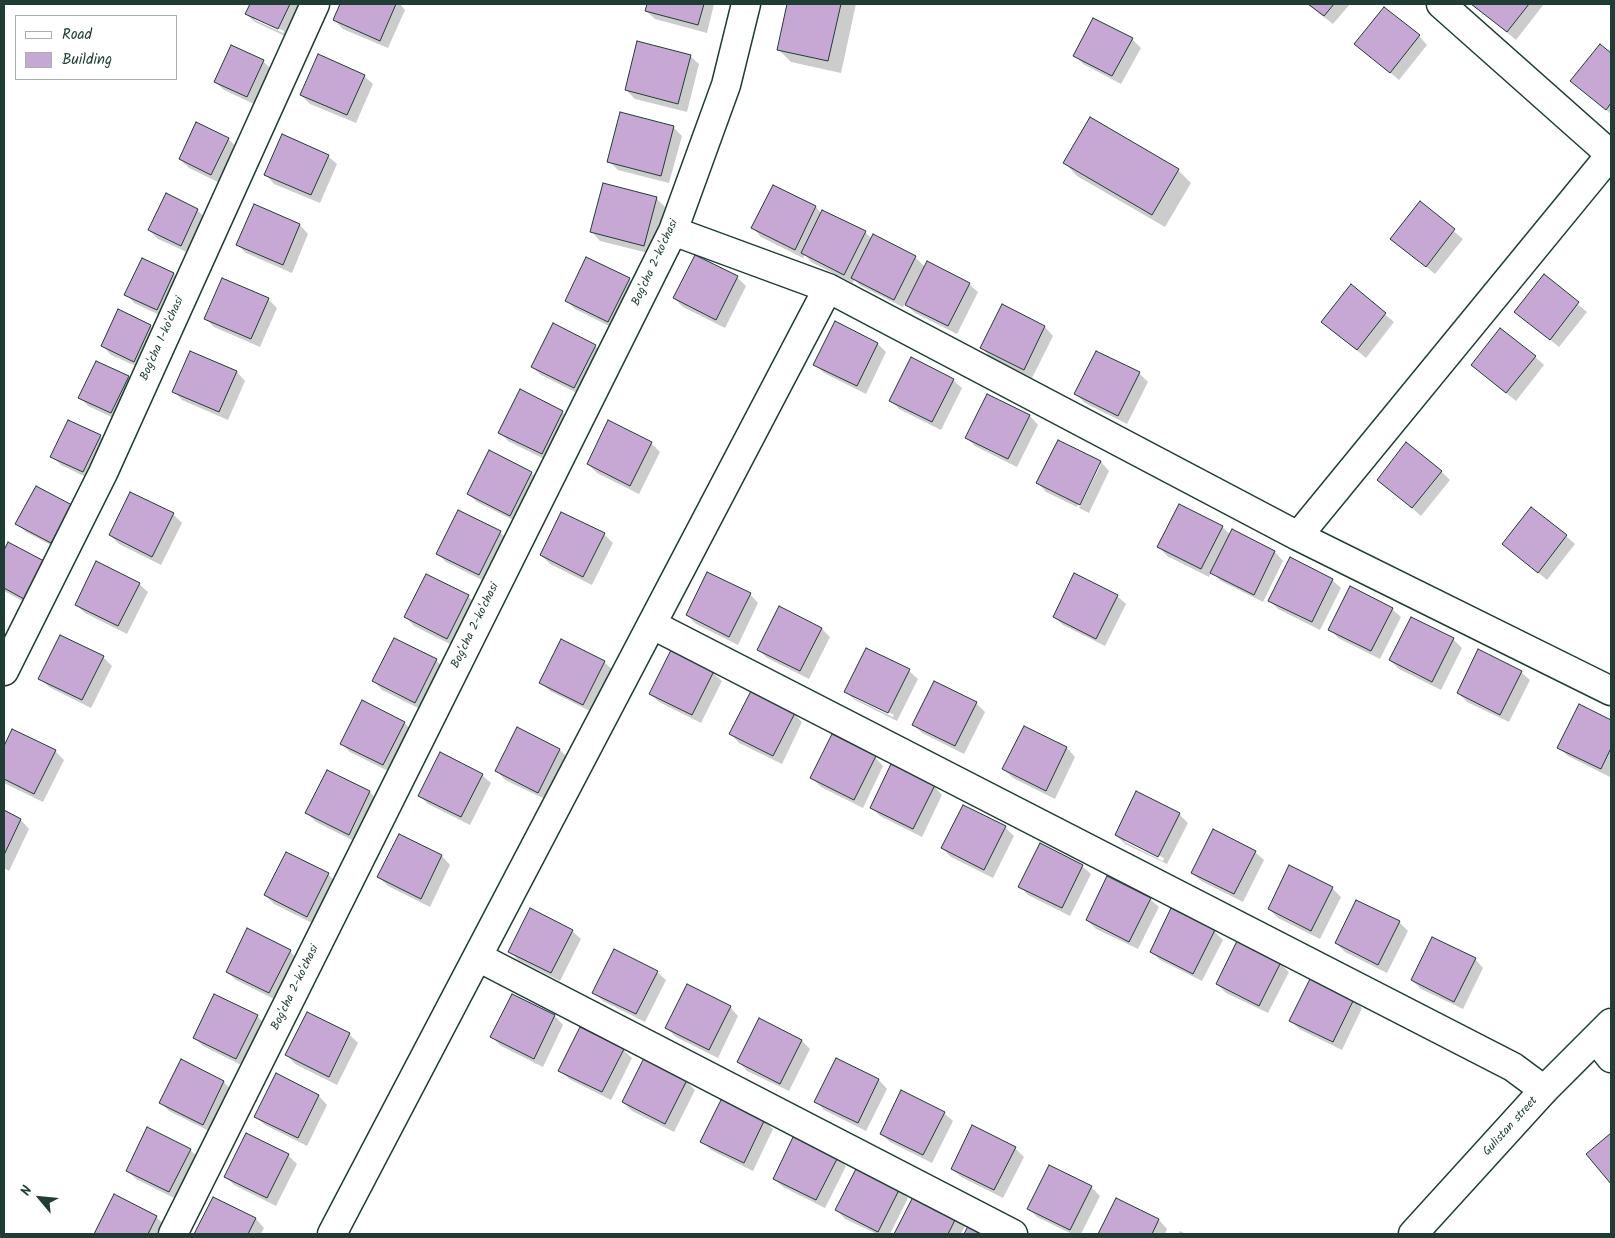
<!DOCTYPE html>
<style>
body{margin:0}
#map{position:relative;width:1615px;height:1238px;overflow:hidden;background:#fff;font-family:Kalam,sans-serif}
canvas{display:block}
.frame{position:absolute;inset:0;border:5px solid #1f3d34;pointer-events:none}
.legend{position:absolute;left:15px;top:15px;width:162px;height:65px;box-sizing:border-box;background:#fff;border:1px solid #a5b1ae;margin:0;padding:6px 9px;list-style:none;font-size:15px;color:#1f3d34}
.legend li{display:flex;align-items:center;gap:10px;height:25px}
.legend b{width:25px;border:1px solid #a5b1ae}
.north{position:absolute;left:15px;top:1173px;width:50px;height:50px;-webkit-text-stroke:4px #fff;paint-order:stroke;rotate:298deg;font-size:14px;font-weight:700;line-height:20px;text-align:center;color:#1f3d34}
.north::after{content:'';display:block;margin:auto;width:18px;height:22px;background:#1f3d34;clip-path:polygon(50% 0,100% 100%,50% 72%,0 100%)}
</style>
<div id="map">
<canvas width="1615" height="1238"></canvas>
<div class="frame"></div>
<ul class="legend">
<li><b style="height:6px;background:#fff"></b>Road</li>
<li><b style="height:14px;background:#c7a8d4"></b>Building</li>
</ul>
<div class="north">N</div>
</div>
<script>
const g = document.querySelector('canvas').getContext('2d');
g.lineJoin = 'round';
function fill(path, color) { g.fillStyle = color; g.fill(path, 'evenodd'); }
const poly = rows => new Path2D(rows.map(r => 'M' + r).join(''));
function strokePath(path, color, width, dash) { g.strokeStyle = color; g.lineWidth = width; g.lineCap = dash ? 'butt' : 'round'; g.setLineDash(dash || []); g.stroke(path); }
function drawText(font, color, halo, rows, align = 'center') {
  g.font = font + ' Kalam,sans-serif'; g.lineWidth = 5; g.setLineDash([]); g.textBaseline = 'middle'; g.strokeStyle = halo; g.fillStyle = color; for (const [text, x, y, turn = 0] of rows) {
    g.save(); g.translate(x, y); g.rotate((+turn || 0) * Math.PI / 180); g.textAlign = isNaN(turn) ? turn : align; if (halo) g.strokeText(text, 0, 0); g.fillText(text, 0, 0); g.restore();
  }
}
const shadow = poly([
 [251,4,302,4,287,37,255,22,246,14],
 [255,17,284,31,283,33,255,20],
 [341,4,400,4,405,10,388,48,343,29,334,20],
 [648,4,714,4,707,33,655,19,646,11],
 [788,4,856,4,841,73,791,62,778,49],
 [1307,4,1350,4,1333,24],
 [1473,4,1544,4,1516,40],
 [1419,36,1427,45,1399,80,1356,44],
 [1132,39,1141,48,1121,84,1083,64,1075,55],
 [1600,46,1611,55,1611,114,1572,81],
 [232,47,263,61,272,70,256,105,224,90,215,82],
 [690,56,699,64,687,112,635,99,626,90],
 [364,76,373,84,356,123,310,104,301,95],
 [673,127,682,136,669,183,618,170,609,161],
 [228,139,237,147,220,183,189,168,180,159],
 [328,156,337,164,320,203,274,184,266,175],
 [1064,162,1178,170,1191,183,1165,227,1077,176],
 [773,186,816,207,822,214,865,232,872,239,915,257,925,267,969,284,978,292,957,334,915,313,905,303,903,307,861,286,854,280,853,283,811,262,805,255,803,258,761,237,753,228],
 [656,198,665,207,652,254,600,241,592,232],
 [1420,203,1463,239,1435,274,1392,239],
 [254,205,300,225,308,234,292,273,246,253,237,244],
 [197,210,206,218,189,253,158,239,149,230],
 [142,259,174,274,182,283,166,318,134,303,126,294],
 [1544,276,1587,312,1559,347,1516,312],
 [737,277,746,286,725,328,683,307,674,298],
 [629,279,638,288,617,330,575,309,566,300],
 [1351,286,1394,322,1366,358,1323,322],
 [268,299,277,308,260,347,214,327,205,318],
 [1003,306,1045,327,1053,336,1032,378,990,357,982,348],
 [150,326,159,334,143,369,111,355,103,346],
 [878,344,886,352,866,394,824,373,815,364],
 [595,346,604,354,583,396,541,375,532,366],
 [190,352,237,372,245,381,228,420,182,400,174,391],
 [1535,357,1544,365,1516,401,1472,365],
 [1139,373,1148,382,1127,424,1085,403,1076,394],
 [128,377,137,386,120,421,88,406,80,397],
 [953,380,962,388,941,430,899,409,891,400],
 [987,395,1030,416,1038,425,1017,467,975,446,966,437],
 [562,412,571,420,550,462,508,441,500,433],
 [100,436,108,445,92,480,61,465,52,456],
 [1058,441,1101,462,1109,471,1089,513,1079,508,1101,464,1099,464,1077,507,1046,492,1038,483],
 [651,443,660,452,639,494,597,473,588,464],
 [1441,471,1450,480,1421,516,1378,479],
 [531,473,540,481,519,523,477,502,468,494],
 [71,506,60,550,26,532,17,523],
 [458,512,500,532,509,541,488,583,446,562,437,553],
 [173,514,182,523,161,565,119,544,110,535],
 [1222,527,1231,535,1233,531,1275,552,1283,561,1263,602,1221,581,1212,572,1209,577,1167,556,1159,547],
 [604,534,613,543,592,585,550,564,541,555],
 [1566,536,1575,544,1547,580,1504,544],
 [9,543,43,562,33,607,4,591,4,553],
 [426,575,468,596,477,605,456,647,414,626,406,617],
 [1332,580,1341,588,1320,630,1278,609,1270,601],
 [139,584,148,592,127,634,85,613,76,604],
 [750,594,758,603,738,645,696,624,687,615],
 [1117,596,1126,604,1105,646,1063,625,1054,617],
 [1392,609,1401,617,1380,659,1338,638,1330,629],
 [822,629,830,637,809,679,767,658,759,650],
 [1453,639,1462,648,1441,690,1399,669,1390,660],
 [103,657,112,666,91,708,49,687,40,678],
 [436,660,445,669,424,711,382,690,374,681],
 [604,662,613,670,592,712,550,691,541,683],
 [909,671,918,679,897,721,855,700,846,692],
 [854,695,894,715,893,717,854,698],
 [1521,672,1530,680,1509,722,1467,702,1458,693],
 [713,673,722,681,701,723,659,702,650,694],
 [934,683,976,703,985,712,964,754,922,733,913,724],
 [1580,706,1611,721,1610,777,1568,756,1559,748],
 [794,714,802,722,782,764,739,743,731,734],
 [404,723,413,731,392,773,350,752,341,743],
 [1025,727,1067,748,1075,757,1055,799,1013,778,1004,769],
 [13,730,55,751,64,760,43,802,4,783,4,749],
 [560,750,568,758,547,800,505,780,497,771],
 [875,757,883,766,863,808,821,787,812,778],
 [328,771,370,792,378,801,358,843,316,822,307,813],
 [482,775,491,783,470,825,428,804,419,795],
 [934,786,942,795,922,837,880,816,871,807],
 [4,812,21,820,29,829,9,871,4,868],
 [1179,814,1188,823,1167,864,1125,844,1116,835],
 [1125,839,1164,858,1163,861,1125,842],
 [1005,827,1014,836,993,878,951,857,942,848],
 [400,835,442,856,450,865,430,907,388,886,379,877],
 [1255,852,1264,860,1243,902,1201,881,1192,873],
 [1082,866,1091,874,1070,916,1028,895,1020,886],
 [328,874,337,883,316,925,274,904,265,895],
 [1332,888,1341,897,1320,939,1278,918,1269,909],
 [1150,899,1159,907,1138,949,1096,929,1087,920],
 [1399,922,1408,931,1387,973,1345,952,1336,943],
 [572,931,581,939,560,981,518,960,510,952],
 [1214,931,1223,940,1202,981,1160,960,1151,952],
 [290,951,298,960,278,1001,236,980,227,972],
 [1475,959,1483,968,1463,1009,1421,989,1412,980],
 [1280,963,1289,972,1268,1013,1226,993,1217,984],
 [657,972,666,980,645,1022,603,1001,594,992],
 [512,995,555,1016,563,1025,543,1067,501,1046,492,1037],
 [1354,1000,1362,1008,1342,1050,1299,1029,1291,1021],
 [730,1007,738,1016,718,1058,676,1037,667,1028],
 [307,1013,349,1034,358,1043,337,1085,295,1064,287,1055],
 [257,1016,266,1025,245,1067,203,1046,194,1037],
 [802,1041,810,1049,789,1091,747,1071,739,1062],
 [623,1050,632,1058,611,1100,569,1079,560,1070],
 [837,1059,879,1080,887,1089,866,1131,824,1110,816,1101],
 [644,1060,686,1081,695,1090,674,1132,632,1111,623,1102],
 [182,1061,224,1082,232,1091,211,1132,169,1111,161,1103],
 [277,1075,319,1096,327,1105,307,1146,265,1125,256,1117],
 [944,1113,953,1121,932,1163,890,1142,881,1134],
 [765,1121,773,1129,753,1171,711,1150,702,1141],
 [1015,1148,1024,1157,1003,1198,961,1177,952,1169],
 [190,1150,199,1158,178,1200,136,1179,127,1170],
 [288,1155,297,1164,276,1206,234,1185,225,1176],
 [837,1158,846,1166,825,1208,783,1187,774,1179],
 [1091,1187,1100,1196,1081,1234,1072,1234,1037,1217,1028,1208],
 [899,1189,908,1198,890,1234,877,1234,845,1219,837,1210],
 [114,1196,156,1217,165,1225,161,1234,95,1234],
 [914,1196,957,1217,965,1226,961,1234,896,1234],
 [214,1198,256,1219,264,1228,261,1234,196,1234],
 [1117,1199,1159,1220,1167,1229,1165,1234,1099,1234],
 [1180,1231,1186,1234,1178,1234]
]);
const building = poly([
 [250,4,290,4,278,29,245,14,250,4],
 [340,4,396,4,380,41,333,20,340,4],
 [647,4,704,4,698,25,645,11,647,4],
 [787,4,841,4,828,61,777,50,787,4],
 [1308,4,1334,4,1324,16,1308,4],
 [1471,4,1529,4,1507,32,1471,4],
 [1384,7,1420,35,1390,73,1354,44,1384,7],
 [1093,18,1133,38,1112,76,1073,56,1093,18],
 [637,41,691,55,678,104,625,90,637,41],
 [1600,44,1611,53,1611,103,1606,110,1570,81,1600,44],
 [231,45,264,60,247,97,214,82,231,45],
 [318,54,365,75,347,115,300,95,318,54],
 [620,112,674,126,661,176,607,162,620,112],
 [1090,117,1179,169,1152,215,1063,163,1090,117],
 [196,122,229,138,211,175,179,159,196,122],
 [282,134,329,155,311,195,264,175,282,134],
 [603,183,657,197,644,246,590,232,603,183],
 [773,185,816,206,795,250,751,228,773,185],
 [166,193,198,209,181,246,148,230,166,193],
 [1420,201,1455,229,1426,267,1390,239,1420,201],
 [254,204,300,224,283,265,236,245,254,204],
 [822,210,866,231,844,275,801,253,822,210],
 [873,234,916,256,894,300,851,278,873,234],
 [695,255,738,276,716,320,673,298,695,255],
 [586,257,630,278,608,322,565,301,586,257],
 [142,258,174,273,157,310,124,295,142,258],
 [927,261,970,283,948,326,905,305,927,261],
 [1544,274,1579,302,1550,340,1514,312,1544,274],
 [222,278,269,298,251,339,204,319,222,278],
 [1351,284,1386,313,1357,350,1321,322,1351,284],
 [1002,304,1045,326,1024,370,980,348,1002,304],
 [118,309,151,325,134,362,101,346,118,309],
 [835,321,878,343,857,386,813,365,835,321],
 [553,323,596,345,574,388,531,367,553,323],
 [1500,328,1536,356,1506,393,1471,365,1500,328],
 [190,351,237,371,219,412,172,392,190,351],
 [1096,351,1140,372,1118,416,1074,394,1096,351],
 [911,357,954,379,932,422,889,401,911,357],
 [96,361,129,376,111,413,78,398,96,361],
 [520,389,563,411,542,454,498,433,520,389],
 [987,394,1030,415,1008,459,965,438,987,394],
 [68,420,101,435,83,472,50,457,68,420],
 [608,420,652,442,630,486,587,464,608,420],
 [1058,440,1101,461,1080,505,1036,483,1058,440],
 [1406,442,1442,471,1412,508,1377,480,1406,442],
 [489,450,532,472,510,516,467,494,489,450],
 [36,486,72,505,51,543,15,524,36,486],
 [130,492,174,513,152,557,109,535,130,492],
 [1179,504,1223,526,1201,569,1157,547,1179,504],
 [1531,507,1567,535,1538,573,1502,544,1531,507],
 [458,510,501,531,479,575,436,554,458,510],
 [561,512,605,533,583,577,540,555,561,512],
 [1232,529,1275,551,1254,595,1210,573,1232,529],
 [8,542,44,561,24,599,4,588,4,550,8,542],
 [1290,557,1333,579,1312,622,1268,601,1290,557],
 [96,561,140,583,118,626,75,605,96,561],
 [707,572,751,593,729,637,686,615,707,572],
 [1074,573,1118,595,1096,639,1053,617,1074,573],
 [426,574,469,595,447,639,404,617,426,574],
 [1350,586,1393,608,1371,651,1328,630,1350,586],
 [779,606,822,628,800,671,757,650,779,606],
 [1411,617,1454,638,1432,682,1389,660,1411,617],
 [60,635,104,656,82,700,38,679,60,635],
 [394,638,437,659,415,703,372,681,394,638],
 [561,639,605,661,583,705,539,683,561,639],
 [866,648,910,669,888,713,844,692,866,648],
 [1478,649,1522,671,1500,715,1457,693,1478,649],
 [671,650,714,671,692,715,649,694,671,650],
 [934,681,977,702,955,746,912,725,934,681],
 [751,691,795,713,773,756,729,734,751,691],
 [362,700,405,722,383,765,340,744,362,700],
 [1579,704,1611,720,1611,748,1601,769,1557,748,1579,704],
 [1024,726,1067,747,1046,791,1002,769,1024,726],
 [517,727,560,749,538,793,495,771,517,727],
 [12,729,56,750,34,794,4,779,4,746,12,729],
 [832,734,876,756,854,800,810,778,832,734],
 [440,752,483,774,461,817,418,796,440,752],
 [891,764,935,785,913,829,870,808,891,764],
 [327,770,370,791,349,835,305,813,327,770],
 [1136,791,1180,813,1158,857,1115,835,1136,791],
 [963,805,1006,826,984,870,941,848,963,805],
 [4,810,21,819,4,855,4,810],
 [1213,829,1256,851,1234,894,1191,873,1213,829],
 [399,834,442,855,421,899,377,877,399,834],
 [1040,843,1083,865,1062,908,1018,887,1040,843],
 [286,852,329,873,307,917,264,895,286,852],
 [1289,865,1333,887,1311,931,1268,909,1289,865],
 [1107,876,1151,898,1129,942,1086,920,1107,876],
 [1356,900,1400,921,1378,965,1335,943,1356,900],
 [530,908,573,930,551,973,508,952,530,908],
 [1171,908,1215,930,1193,974,1150,952,1171,908],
 [247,928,291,950,269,993,226,972,247,928],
 [1432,937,1476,958,1454,1002,1411,980,1432,937],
 [1237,941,1281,962,1259,1006,1216,984,1237,941],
 [614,949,658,971,636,1014,592,993,614,949],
 [1311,977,1354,999,1333,1042,1289,1021,1311,977],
 [687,984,731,1006,709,1050,665,1028,687,984],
 [214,994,258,1015,236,1059,193,1038,214,994],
 [512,994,555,1015,534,1059,490,1037,512,994],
 [307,1012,350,1033,329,1077,285,1055,307,1012],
 [759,1018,802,1040,780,1084,737,1062,759,1018],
 [580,1027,624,1049,602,1092,558,1071,580,1027],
 [644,1058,687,1080,665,1124,622,1102,644,1058],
 [836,1058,879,1079,858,1123,814,1102,836,1058],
 [181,1059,224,1081,203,1125,159,1103,181,1059],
 [276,1073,319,1095,298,1138,254,1117,276,1073],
 [901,1090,945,1112,923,1155,880,1134,901,1090],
 [722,1098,765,1119,744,1163,700,1142,722,1098],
 [972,1125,1016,1147,994,1190,951,1169,972,1125],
 [147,1127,191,1149,169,1192,126,1171,147,1127],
 [246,1133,289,1154,267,1198,224,1177,246,1133],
 [1611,1133,1611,1184,1586,1154,1611,1133],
 [794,1135,838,1157,816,1200,773,1179,794,1135],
 [1049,1165,1092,1186,1070,1230,1027,1209,1049,1165],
 [857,1167,900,1188,878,1232,835,1210,857,1167],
 [114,1194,157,1216,148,1234,94,1234,114,1194],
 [914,1195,957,1216,948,1234,894,1234,914,1195],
 [213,1197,256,1218,248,1234,194,1234,213,1197],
 [1116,1198,1159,1219,1152,1234,1098,1234,1116,1198],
 [970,1222,996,1234,964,1234,970,1222]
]);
const minor = poly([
 [1441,4,1611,155],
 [673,231,828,288,1298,536,1611,691],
 [1298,536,1611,154],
 [653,625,1513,1067,1544,1090],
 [4,671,103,473,315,4],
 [478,957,1013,1234],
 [1596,1039,1611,1058],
 [173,1234,673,231,726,85,746,4],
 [332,1234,828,288]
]);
const major = poly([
 [1413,1234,1544,1090,1611,1023]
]);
const streetNames = [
 ["Bog'cha 2-ko'chasi",656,263,-65],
 ["Bog'cha 1-ko'chasi",163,339,-66],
 ["Bog'cha 2-ko'chasi",476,626,-64],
 ["Bog'cha 2-ko'chasi",296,988,-64],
 ["Gulistan street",1511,1127,-48]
];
fill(shadow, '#0003');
fill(building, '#c7a8d4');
strokePath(building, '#1f3d34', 1);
strokePath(minor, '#1f3d34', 31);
strokePath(major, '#1f3d34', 31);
strokePath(minor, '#fff', 28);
strokePath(major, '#fff', 28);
drawText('12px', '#1f3d34', '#fff', streetNames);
</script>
